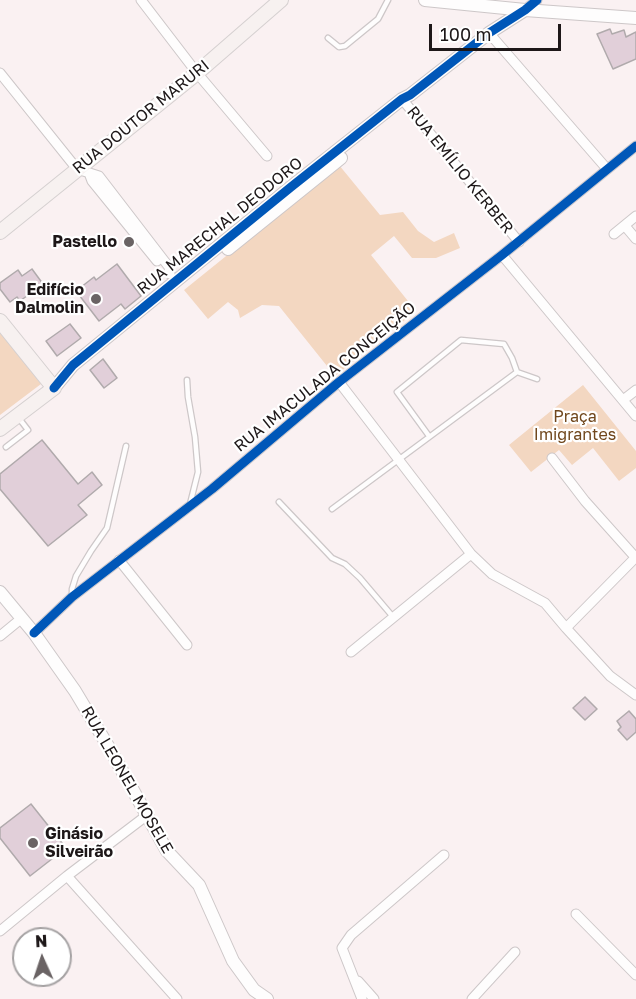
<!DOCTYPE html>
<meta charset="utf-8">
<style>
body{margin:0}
#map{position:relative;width:636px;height:999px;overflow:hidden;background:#faf1f2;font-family:"Golos Text",sans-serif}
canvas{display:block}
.north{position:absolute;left:12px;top:927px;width:60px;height:60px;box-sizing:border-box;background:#fff;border:2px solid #a5a2a3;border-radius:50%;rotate:357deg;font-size:16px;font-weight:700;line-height:24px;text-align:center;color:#1d1718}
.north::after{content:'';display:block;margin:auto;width:21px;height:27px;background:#6a6364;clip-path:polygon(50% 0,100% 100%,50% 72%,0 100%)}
.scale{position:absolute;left:429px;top:24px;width:132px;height:27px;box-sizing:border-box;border:3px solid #1d1718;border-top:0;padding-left:8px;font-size:18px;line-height:21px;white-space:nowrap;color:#1d1718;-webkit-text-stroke:4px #fff;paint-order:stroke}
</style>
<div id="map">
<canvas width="636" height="999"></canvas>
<div class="north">N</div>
<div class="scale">100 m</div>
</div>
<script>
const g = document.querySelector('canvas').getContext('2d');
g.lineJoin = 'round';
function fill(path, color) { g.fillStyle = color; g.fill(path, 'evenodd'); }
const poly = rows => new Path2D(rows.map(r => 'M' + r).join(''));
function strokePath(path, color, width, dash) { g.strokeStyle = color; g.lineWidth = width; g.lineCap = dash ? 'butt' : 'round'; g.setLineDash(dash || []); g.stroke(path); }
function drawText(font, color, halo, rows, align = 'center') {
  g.font = font + ' "Golos Text",sans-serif'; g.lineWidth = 4.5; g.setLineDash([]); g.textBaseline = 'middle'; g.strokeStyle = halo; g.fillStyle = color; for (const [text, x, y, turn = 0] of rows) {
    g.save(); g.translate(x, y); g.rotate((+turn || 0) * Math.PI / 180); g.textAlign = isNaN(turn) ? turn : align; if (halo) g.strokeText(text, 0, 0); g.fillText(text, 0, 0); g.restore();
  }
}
const green = poly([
 [339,165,380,215,403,212,418,231,434,242,454,233,460,248,436,258,412,258,394,236,371,255,416,311,335,376,279,306,262,305,240,318,238,310,228,302,208,319,184,290],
 [0,330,41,384,0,415],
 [583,385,636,451,636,468,619,481,593,448,572,465,559,450,531,472,509,445]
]);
const building = poly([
 [610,29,612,34,624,30,626,37,636,32,636,59,613,69,597,34,610,29],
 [117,264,141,296,125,309,121,304,99,321,76,291,94,277,96,280,117,264],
 [32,269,43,284,20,301,17,297,10,302,0,289,0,283,18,270,22,276,32,269],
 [70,324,81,338,57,356,46,341,70,324],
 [103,359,117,378,104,388,90,370,103,359],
 [42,440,78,484,92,472,102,485,78,505,87,515,48,546,0,489,0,474,42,440],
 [585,697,597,709,585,720,573,708,585,697],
 [629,711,636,719,636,732,627,740,618,730,621,727,617,721,629,711],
 [31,804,66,848,30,876,0,838,0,828,31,804]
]);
const lane = poly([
 [328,38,339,47,345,46,378,19,388,0],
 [187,380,188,397,195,437,198,472,190,504],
 [429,436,397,392,461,340,504,344,512,358,517,372],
 [6,447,28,430,18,417],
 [279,502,332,558,345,564,360,578,394,618],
 [332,509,517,372,537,379],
 [72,597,72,589,76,576,91,551,107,528,126,446]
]);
const street = poly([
 [141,0,197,73,267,156],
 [525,10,537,0],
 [489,33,607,169],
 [0,73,77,169,99,176,169,267,170,274],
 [402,99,519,242],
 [89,173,92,181,157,261],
 [625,226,636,239],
 [614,234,636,216],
 [502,255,636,416],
 [339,382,471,554,492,574,545,603,566,628,610,676,636,695],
 [623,400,636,390],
 [552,458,585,501,636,558],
 [119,560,187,645],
 [566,628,636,557],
 [34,633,72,597,212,489,339,382,502,255,636,146],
 [0,636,22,618],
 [351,652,471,554],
 [67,876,177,999],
 [576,914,636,975],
 [0,931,67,876,146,816],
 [358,981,374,999],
 [362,999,342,948,351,935,444,855],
 [472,999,515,952]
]);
const secondary = poly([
 [425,0,525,10,636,18],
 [228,249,341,158],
 [54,388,73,365,291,187,402,99,410,95,489,33,525,10],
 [0,592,34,633,75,691,111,751,167,851,199,885,233,961,254,990,267,999]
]);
const primary = poly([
 [0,232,197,73,281,0],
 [0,321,54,388,0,429]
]);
const cycleway = poly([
 [54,388,73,365,291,187,402,99,410,95,489,33,525,10,537,0],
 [34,633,72,597,212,489,339,382,502,255,636,146]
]);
const markers = [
 [129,242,6,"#6a6364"],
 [96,299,6,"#6a6364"],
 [33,843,6,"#6a6364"]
];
const streetNames = [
 ["RUA DOUTOR MARURI",141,117,-39],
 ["RUA EMÍLIO KERBER",460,170,51],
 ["RUA MARECHAL DEODORO",220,226,-39],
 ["RUA IMACULADA CONCEIÇÃO",325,377,-39],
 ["RUA LEONEL MOSELE",127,780,60]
];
const poiNames = [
 ["Pastello",117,242],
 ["Edifício",84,290],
 ["Dalmolin",84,308],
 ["Ginásio",45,834,"left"],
 ["Silveirão",45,852,"left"]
];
const parkNames = [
 ["Praça",575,417],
 ["Imigrantes",575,435]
];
fill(green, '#f3d7c1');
fill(building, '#e1cfd9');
strokePath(building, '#b0aaac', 1.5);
strokePath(lane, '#cdc7c8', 7);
strokePath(street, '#cdc7c8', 11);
strokePath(secondary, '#cdc7c8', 14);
strokePath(primary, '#d5d0d0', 16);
strokePath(lane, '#fefdfd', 4.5);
strokePath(street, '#fefdfd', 9);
strokePath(secondary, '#fefdfd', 12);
strokePath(primary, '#f7f1f0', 14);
strokePath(cycleway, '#0057b8', 9);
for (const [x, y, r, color] of markers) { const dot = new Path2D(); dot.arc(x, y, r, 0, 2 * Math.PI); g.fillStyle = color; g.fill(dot); strokePath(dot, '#fff', 2); }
drawText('16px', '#1d1718', '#fff', streetNames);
drawText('bold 16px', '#1d1718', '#fff', poiNames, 'right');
drawText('16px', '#70471c', '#fff', parkNames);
</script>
